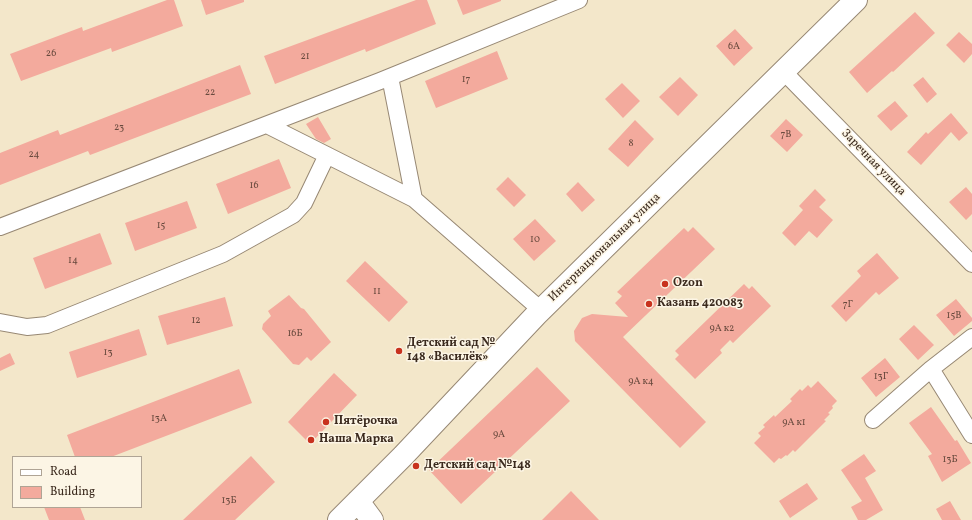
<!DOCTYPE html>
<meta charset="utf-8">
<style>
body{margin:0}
#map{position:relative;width:972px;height:520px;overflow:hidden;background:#f3e7ca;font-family:Vollkorn,serif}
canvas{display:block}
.legend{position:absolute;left:12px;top:456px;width:130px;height:52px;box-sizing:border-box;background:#fcf5e5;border:1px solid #afa495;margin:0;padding:5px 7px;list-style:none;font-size:12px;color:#3b2a1e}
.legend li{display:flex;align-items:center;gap:8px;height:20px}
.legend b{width:20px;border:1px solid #afa495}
</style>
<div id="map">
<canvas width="972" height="520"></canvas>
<ul class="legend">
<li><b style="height:5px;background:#fff"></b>Road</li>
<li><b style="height:11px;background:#f3aa9d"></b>Building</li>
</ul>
</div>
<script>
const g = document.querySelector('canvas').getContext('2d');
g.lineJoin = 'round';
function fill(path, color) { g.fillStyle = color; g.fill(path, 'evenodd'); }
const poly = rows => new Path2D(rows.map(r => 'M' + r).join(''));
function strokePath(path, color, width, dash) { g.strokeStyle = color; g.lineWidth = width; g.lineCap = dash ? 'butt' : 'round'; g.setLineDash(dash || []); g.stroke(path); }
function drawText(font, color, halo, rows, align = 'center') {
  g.font = font + ' Vollkorn,serif'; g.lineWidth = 3; g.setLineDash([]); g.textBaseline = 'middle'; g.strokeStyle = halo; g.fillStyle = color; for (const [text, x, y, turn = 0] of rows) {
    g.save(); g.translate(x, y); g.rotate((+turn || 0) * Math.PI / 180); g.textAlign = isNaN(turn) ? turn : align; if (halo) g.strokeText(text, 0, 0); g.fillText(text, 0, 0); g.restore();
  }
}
const building = poly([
 [167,0,174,0,183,26,112,52,111,48,21,81,10,54,82,27,83,31],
 [201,0,244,0,244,2,206,15],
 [416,0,427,0,436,24,366,52,365,49,275,84,264,56],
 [457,0,501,0,501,1,463,15],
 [915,12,935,33,893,72,892,71,867,93,849,72],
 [735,29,753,48,734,66,716,46],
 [959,32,972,44,972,54,964,63,946,45],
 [497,51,508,79,436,108,425,81],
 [240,65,251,94,90,155,88,151,0,185,0,153,58,130,60,135],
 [680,77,698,95,678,116,659,97],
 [923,77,937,94,927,103,913,85],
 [622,83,640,101,623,118,605,99],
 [895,101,908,116,891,131,877,116],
 [951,113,968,133,959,141,951,132,921,165,907,152,926,132,928,134],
 [318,117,331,139,324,143,316,139,306,124],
 [786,119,803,135,787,152,770,136],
 [635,120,654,139,628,167,608,149],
 [279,159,291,188,228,214,216,184],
 [508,177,526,195,514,207,496,189],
 [578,182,595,200,582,212,566,194],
 [966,187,972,194,972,214,966,220,949,202],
 [815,189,826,200,819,207,833,220,817,238,809,231,795,246,782,233,803,210,799,206],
 [187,201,197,228,135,251,125,223],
 [535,219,556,241,534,261,513,239],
 [693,227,715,249,623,337,706,422,680,448,575,341,574,331,582,318,592,314,628,317,615,303,622,296,617,292,684,228,688,232],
 [100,233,112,264,45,289,33,258],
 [877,253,899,278,879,295,876,292,846,322,831,306,861,276,857,271],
 [365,261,408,302,389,322,346,281],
 [744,284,749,289,752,286,771,306,733,343,730,340,720,350,722,353,695,379,675,359,679,355,675,351],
 [289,295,301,308,304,309,331,342,311,361,307,357,299,365,293,364,262,329,263,324,271,316,268,311],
 [225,297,233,326,167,345,158,316],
 [956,299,972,318,972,321,954,336,936,315],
 [914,325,934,345,918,360,899,339],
 [139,329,147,355,77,378,69,352],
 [10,353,15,364,0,371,0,358],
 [885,358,900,377,876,397,861,378],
 [537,367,570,401,461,504,429,470],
 [239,369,252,403,111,457,75,457,67,435],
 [334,373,357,395,310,444,288,422],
 [818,381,837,401,832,406,833,408,828,413,830,414,824,420,826,421,795,452,793,450,787,456,786,455,781,459,779,458,774,463,754,443,761,436,758,433,765,427,763,425,774,415,775,417,792,401,790,399,800,389,802,391,808,385,811,388],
 [931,407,955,441,957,440,971,463,942,482,928,456,932,454,909,423],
 [864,454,876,471,865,478,883,510,866,520,858,520,851,507,862,501,841,470],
 [251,456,275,482,235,520,183,520],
 [807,483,818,499,790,518,779,501],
 [571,491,599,520,542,520],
 [950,501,961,520,942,520,936,509],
 [44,507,80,507,85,520,49,520]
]);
const street = poly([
 [783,71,972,264],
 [390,77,414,199,541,310],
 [267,125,414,199],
 [0,227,380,81,579,0],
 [0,322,27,327,47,325,223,254,293,215,304,203,327,155],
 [931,369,972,435],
 [873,420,931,369,972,337]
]);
const secondary = poly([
 [358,501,372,520],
 [339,520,403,456,536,315,856,0]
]);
const markers = [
 [665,284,4,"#c8321e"],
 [649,304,4,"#c8321e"],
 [399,351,4,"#c8321e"],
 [326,422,4,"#c8321e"],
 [311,440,4,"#c8321e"],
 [416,466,4,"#c8321e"]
];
const numberNames = [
 ["6А",734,47],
 ["26",51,54],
 ["21",305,57],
 ["17",466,80],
 ["22",210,93],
 ["23",119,128],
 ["7В",786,135],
 ["8",631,144],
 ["24",34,155],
 ["16",254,186],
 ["15",161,226],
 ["10",535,240],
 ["14",73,261],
 ["11",377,292],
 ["7Г",848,305],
 ["15В",954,316],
 ["12",196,321],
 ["9А к2",722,329],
 ["16Б",295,334],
 ["13",108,353],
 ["13Г",881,377],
 ["9А к4",641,382],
 ["13А",159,419],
 ["9А к1",794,423],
 ["9А",499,435],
 ["13Б",950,460],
 ["13Б",229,501]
];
const streetNames = [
 ["Заречная улица",873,163,46],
 ["Интернациональная улица",605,248,-44]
];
const poiNames = [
 ["Ozon",673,284],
 ["Казань 420083",657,304],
 ["Детский сад №",407,344],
 ["148 «Василёк»",407,358],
 ["Пятёрочка",334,422],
 ["Наша Марка",319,440],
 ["Детский сад №148",424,466]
];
fill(building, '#f3aa9d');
strokePath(street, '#978874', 18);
strokePath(secondary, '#978874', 24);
strokePath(street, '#fff', 16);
strokePath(secondary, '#fff', 22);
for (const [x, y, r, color] of markers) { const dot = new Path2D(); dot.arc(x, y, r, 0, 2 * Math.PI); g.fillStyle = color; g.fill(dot); strokePath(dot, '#fcf5e5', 1.5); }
drawText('10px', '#694a3e', null, numberNames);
drawText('12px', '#3b2a1e', '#fcf5e5', streetNames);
drawText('bold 12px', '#3b2a1e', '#fcf5e5', poiNames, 'left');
</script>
